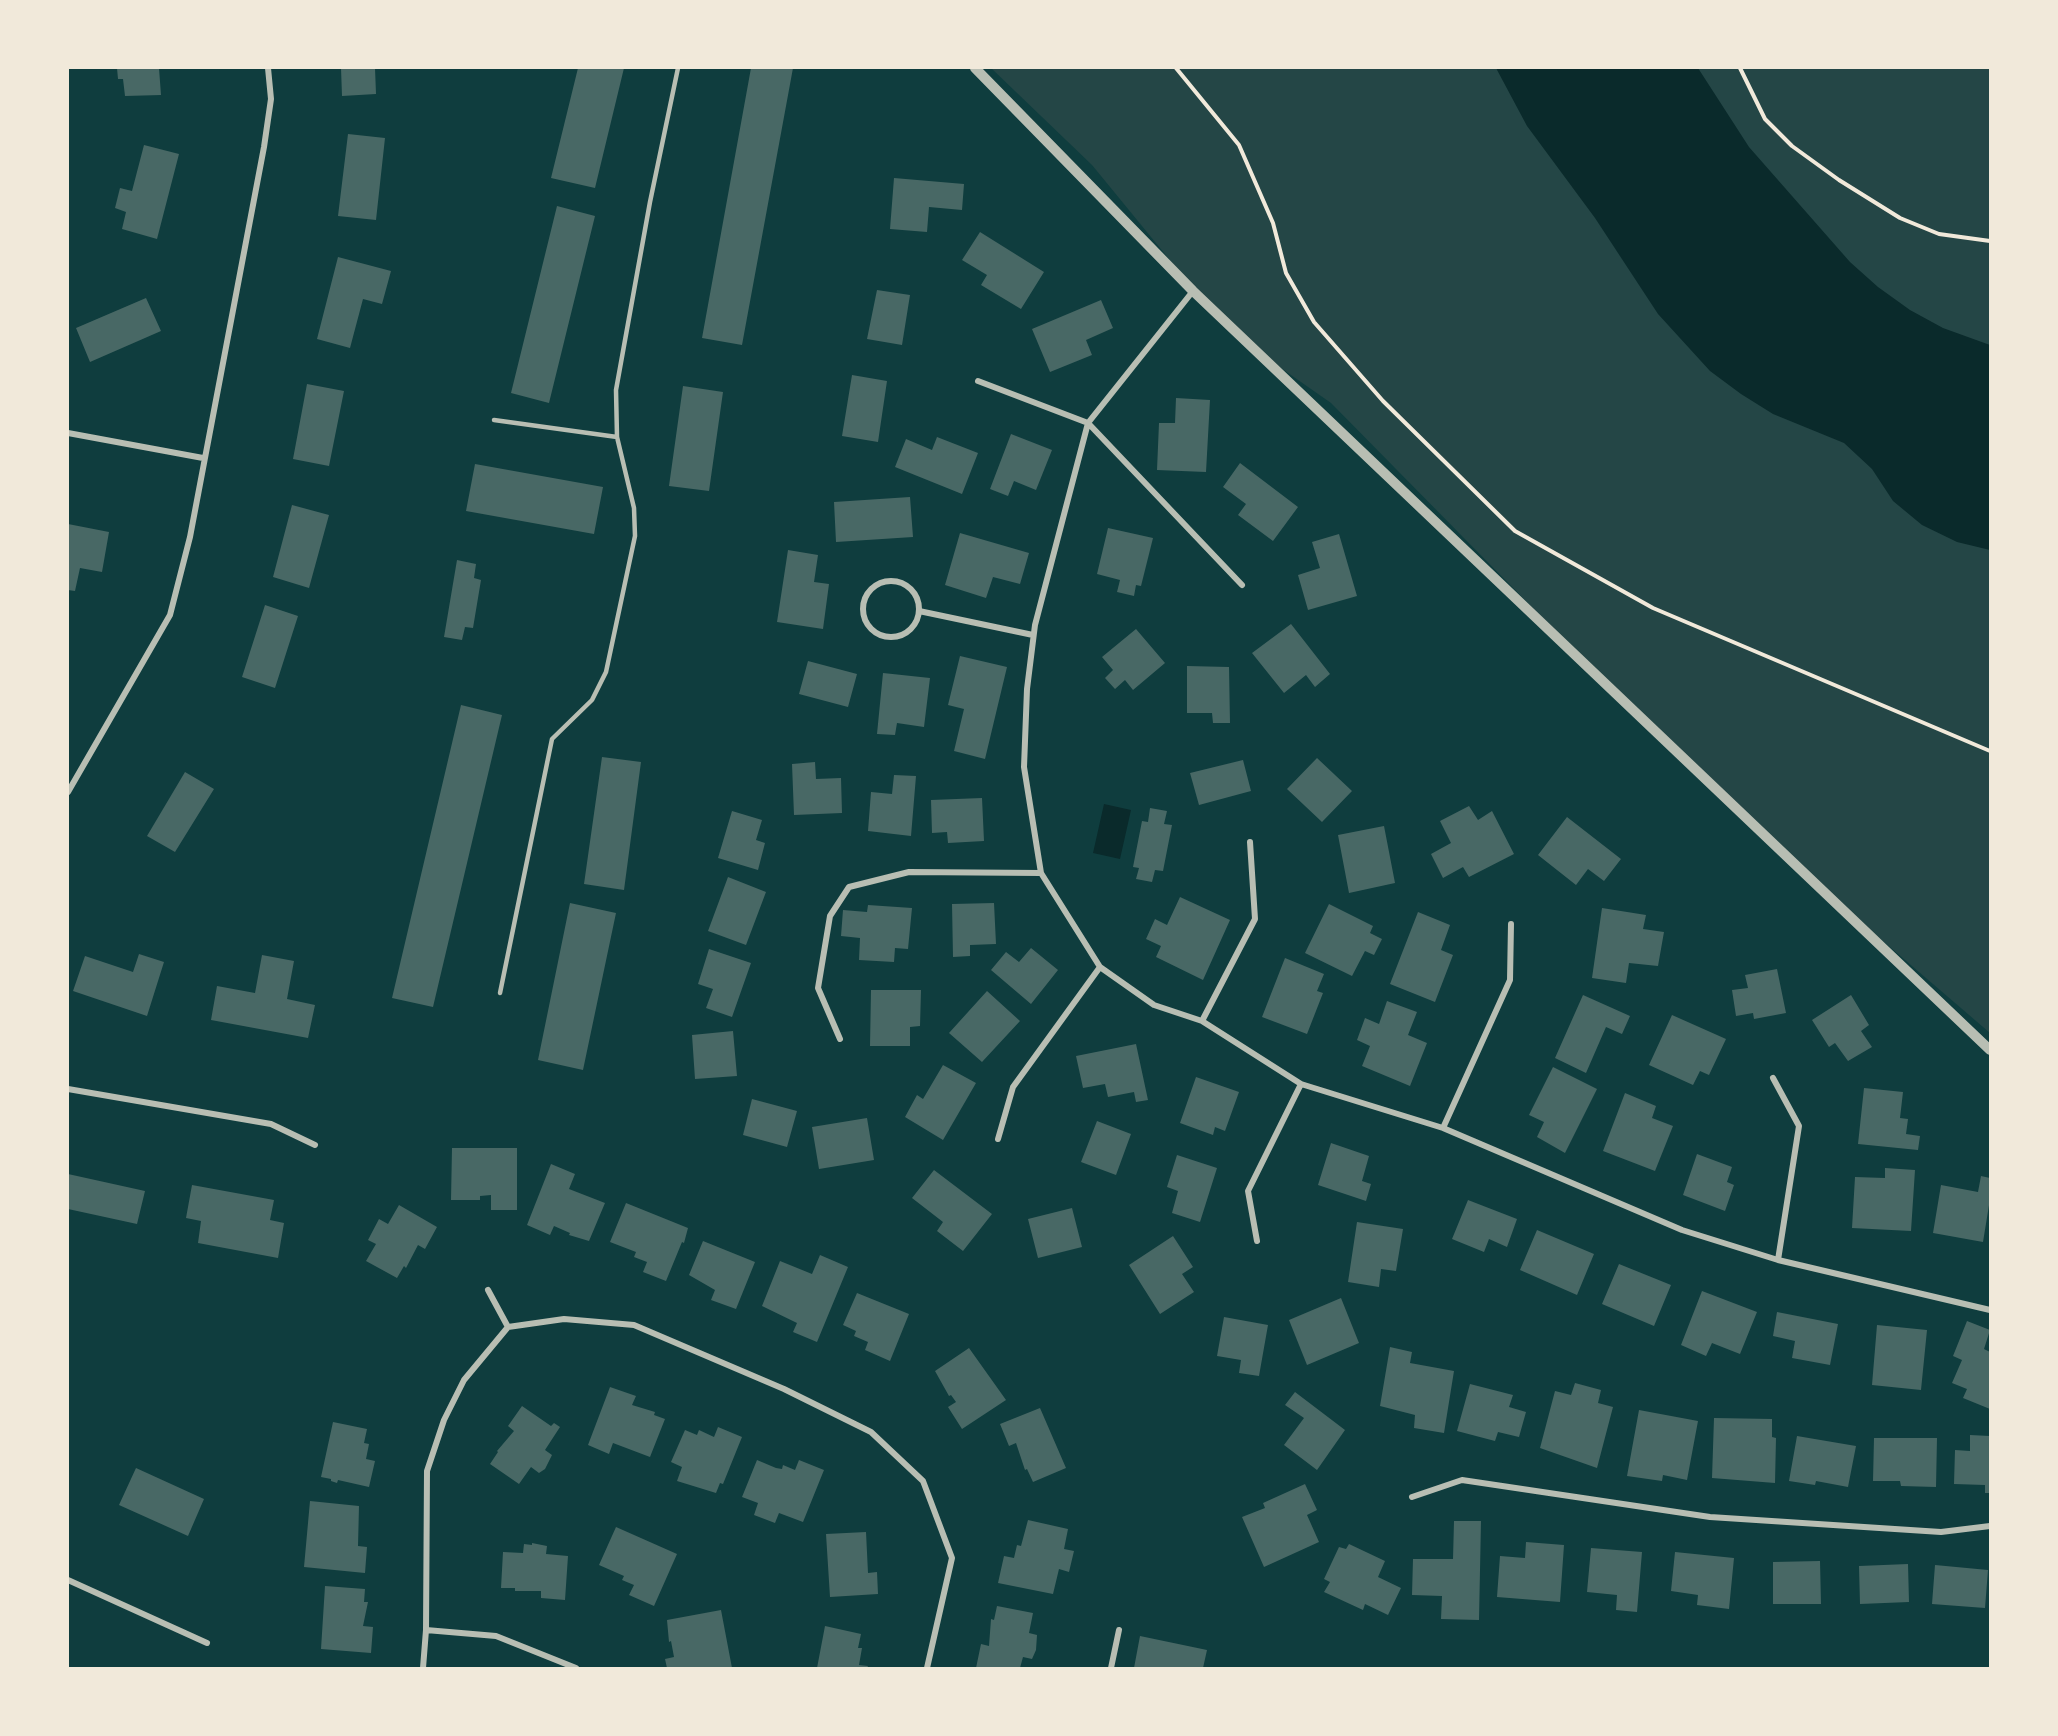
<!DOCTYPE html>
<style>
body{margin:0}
#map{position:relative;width:2058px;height:1736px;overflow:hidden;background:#0f3d3e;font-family:Poppins,sans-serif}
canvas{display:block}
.frame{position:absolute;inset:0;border:69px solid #f1e9da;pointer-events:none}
</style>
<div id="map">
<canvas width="2058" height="1736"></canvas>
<div class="frame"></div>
</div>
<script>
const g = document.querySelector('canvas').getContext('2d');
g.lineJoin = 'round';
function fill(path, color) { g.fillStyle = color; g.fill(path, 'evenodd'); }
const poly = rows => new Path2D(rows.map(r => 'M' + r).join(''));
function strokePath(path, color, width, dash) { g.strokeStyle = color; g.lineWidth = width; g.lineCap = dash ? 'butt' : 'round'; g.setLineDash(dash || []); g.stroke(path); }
const green = poly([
 [991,68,1990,68,1990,1033,1813,881,1586,662,1331,403,1228,331,1092,165]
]);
const water = poly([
 [1496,68,1698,68,1749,147,1850,262,1878,287,1910,310,1943,328,1990,345,1990,550,1957,542,1922,525,1893,501,1872,469,1844,443,1773,414,1741,394,1710,371,1658,314,1595,218,1527,126],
 [1104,804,1131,810,1120,859,1093,853]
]);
const building = poly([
 [117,68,159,68,161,95,125,96,123,79,118,79],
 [341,68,375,68,376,94,342,96],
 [578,68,624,68,595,188,551,178],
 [751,68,793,68,742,345,702,338],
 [348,134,385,138,376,220,338,216],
 [144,145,179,154,157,239,122,229,126,212,115,208,120,188,132,191],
 [894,178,964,184,962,210,929,207,927,232,890,229],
 [557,206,595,216,549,403,511,393],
 [980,232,1044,272,1021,309,981,285,987,275,962,260],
 [338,257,391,271,382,304,363,299,350,348,317,339],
 [877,290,910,295,902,345,867,339],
 [146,298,161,331,90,362,76,328],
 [1101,300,1113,328,1086,340,1092,355,1050,372,1032,329],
 [852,375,887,381,878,442,842,436],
 [307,384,344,391,329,466,293,459],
 [683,386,723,392,709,491,669,486],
 [1176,398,1210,400,1206,472,1157,470,1159,423,1175,423],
 [1011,434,1052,450,1036,490,1014,481,1008,496,990,489],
 [937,437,978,453,962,494,895,467,906,439,932,450],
 [1240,463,1298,507,1273,541,1238,515,1246,504,1223,487],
 [475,464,603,487,594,534,466,511],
 [910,497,913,537,836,542,834,502],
 [292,505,329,515,309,588,273,577],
 [68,524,109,532,102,572,80,568,75,591,68,590],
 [1108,528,1153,538,1141,586,1136,585,1134,596,1117,592,1120,580,1097,574],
 [960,533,1029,553,1020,584,993,577,986,598,945,585],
 [1339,534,1357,596,1308,610,1298,575,1320,568,1312,542],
 [788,550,818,555,814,582,829,584,823,629,777,622],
 [457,560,476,564,474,578,481,580,473,628,465,627,462,640,444,637],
 [265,605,298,616,275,688,242,677],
 [1291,624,1330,674,1315,687,1306,675,1284,693,1252,653],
 [1136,629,1165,663,1133,690,1125,680,1115,689,1105,678,1113,670,1102,657],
 [960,656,1007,667,985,759,954,751,964,709,948,705],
 [808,661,857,674,848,707,799,694],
 [1187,666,1229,667,1230,723,1213,723,1212,713,1187,713],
 [883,673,930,678,924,727,897,723,895,735,877,734],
 [461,705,502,715,433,1007,392,998],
 [602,757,641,762,624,890,584,884],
 [1317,758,1352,791,1322,822,1287,789],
 [1243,760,1251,791,1199,805,1190,773],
 [815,762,816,779,841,778,842,813,794,815,792,764],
 [185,772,214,789,175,852,147,836],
 [894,775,916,776,911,836,868,831,871,792,892,794],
 [982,798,984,841,948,843,947,832,932,833,931,800],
 [1469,806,1478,820,1492,811,1514,854,1469,877,1463,867,1443,878,1431,854,1451,843,1440,821],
 [1150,808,1167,811,1164,824,1172,825,1163,871,1155,870,1152,882,1136,879,1139,868,1133,867,1142,821,1148,822],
 [732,811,762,820,756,840,765,843,758,870,718,858],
 [1567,817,1621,859,1604,881,1588,869,1576,885,1538,855],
 [1384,826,1395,883,1349,893,1338,835],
 [728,877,766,892,746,945,708,931],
 [1180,897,1230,920,1203,980,1156,957,1161,946,1146,939,1155,919,1167,925],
 [570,903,616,913,583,1070,538,1060],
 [994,903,996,944,970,945,970,956,953,957,952,904],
 [1329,904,1373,926,1370,933,1382,939,1374,955,1365,951,1352,976,1305,953],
 [868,905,912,908,908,949,895,948,894,962,859,960,860,938,841,936,843,910,867,912],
 [1602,908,1646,915,1643,929,1664,932,1658,966,1629,963,1626,983,1592,978],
 [1418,912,1450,925,1441,950,1453,955,1435,1002,1390,984],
 [1031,948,1058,970,1031,1004,991,970,1006,952,1019,962],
 [709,949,751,963,732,1017,706,1008,713,989,698,984],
 [139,954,164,962,147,1016,73,991,85,956,133,972],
 [262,955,294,961,287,999,315,1005,308,1038,211,1020,217,986,255,993],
 [1285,958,1324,974,1317,991,1323,993,1307,1034,1262,1017],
 [1777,969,1786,1013,1754,1019,1753,1013,1736,1016,1732,990,1748,988,1745,975],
 [871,990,921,990,920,1026,910,1027,910,1046,870,1046],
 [987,991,1020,1021,982,1062,949,1033],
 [1583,995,1630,1016,1622,1034,1606,1027,1586,1073,1555,1058],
 [1851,995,1869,1025,1861,1031,1872,1047,1848,1061,1835,1043,1829,1047,1812,1020],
 [1387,1001,1417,1012,1408,1035,1427,1043,1410,1086,1362,1066,1370,1046,1357,1040,1365,1018,1379,1024],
 [1672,1015,1726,1039,1709,1075,1700,1071,1693,1085,1649,1065],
 [733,1031,737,1076,695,1079,692,1035],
 [1136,1044,1148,1100,1136,1102,1134,1092,1108,1097,1105,1084,1083,1088,1076,1056],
 [943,1065,976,1083,943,1140,905,1117,917,1095,923,1099],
 [1553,1067,1597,1089,1565,1153,1537,1137,1544,1122,1529,1115],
 [1196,1077,1239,1092,1225,1131,1215,1127,1213,1135,1180,1123],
 [1864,1088,1903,1092,1900,1118,1908,1119,1906,1134,1920,1136,1918,1150,1858,1144],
 [1625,1093,1656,1106,1652,1118,1673,1126,1655,1171,1603,1151],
 [752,1099,797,1111,787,1147,743,1135],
 [867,1118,874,1160,819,1169,812,1127],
 [1097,1121,1131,1134,1116,1175,1081,1162],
 [1331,1143,1369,1156,1362,1181,1371,1184,1366,1201,1318,1185],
 [452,1148,517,1148,517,1210,491,1210,491,1195,480,1196,480,1200,451,1200],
 [1697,1154,1732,1167,1727,1182,1734,1185,1725,1211,1683,1195],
 [1177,1155,1217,1168,1200,1222,1172,1213,1178,1191,1167,1187],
 [551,1164,575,1174,569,1189,605,1203,589,1241,569,1235,570,1233,554,1226,550,1235,527,1225],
 [1885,1168,1915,1170,1911,1231,1852,1228,1855,1177,1885,1178],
 [934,1170,992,1214,963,1251,937,1231,943,1222,912,1198],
 [68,1174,145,1191,137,1224,68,1209],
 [1981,1176,1990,1178,1990,1199,1983,1242,1933,1233,1941,1185,1978,1192],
 [192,1185,274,1200,270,1220,284,1223,278,1258,198,1243,201,1221,186,1218],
 [1468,1200,1517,1219,1507,1247,1489,1239,1484,1252,1452,1239],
 [626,1203,688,1228,684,1243,682,1242,666,1281,643,1272,647,1262,634,1257,636,1252,610,1242],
 [399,1205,437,1227,425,1249,418,1245,406,1268,404,1266,397,1278,366,1261,376,1244,368,1240,379,1219,388,1224],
 [1072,1208,1082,1247,1038,1258,1028,1219],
 [1357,1222,1403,1229,1396,1271,1381,1269,1379,1287,1348,1282],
 [1537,1230,1594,1254,1577,1295,1520,1270],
 [1173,1236,1193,1267,1182,1274,1194,1292,1160,1314,1129,1265],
 [703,1241,755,1262,736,1309,711,1300,715,1290,689,1275],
 [820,1255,848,1267,817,1342,793,1332,797,1323,762,1306,780,1261,812,1274],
 [1619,1264,1671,1285,1654,1326,1602,1304],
 [1702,1291,1757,1312,1740,1354,1712,1343,1706,1356,1681,1345],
 [857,1293,909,1314,890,1361,865,1350,868,1342,854,1336,856,1331,843,1325],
 [1341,1298,1359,1343,1307,1365,1289,1320],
 [1777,1312,1838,1324,1830,1365,1792,1358,1795,1341,1773,1336],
 [1224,1317,1268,1325,1259,1376,1239,1373,1241,1360,1217,1356],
 [1967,1321,1990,1330,1984,1349,1990,1352,1990,1409,1963,1398,1967,1389,1952,1383,1962,1360,1953,1356],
 [1877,1325,1927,1330,1921,1390,1872,1385],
 [1390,1347,1412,1352,1410,1363,1454,1371,1444,1433,1414,1428,1415,1415,1380,1406],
 [969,1348,1006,1400,962,1429,948,1407,956,1402,951,1395,949,1396,935,1371],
 [1575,1383,1601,1390,1598,1403,1613,1407,1597,1468,1540,1448,1555,1391,1571,1395],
 [1470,1384,1513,1395,1509,1407,1526,1412,1519,1437,1498,1432,1495,1441,1457,1431],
 [610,1387,636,1396,632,1405,655,1412,654,1415,665,1419,650,1457,613,1443,609,1454,588,1445],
 [1295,1392,1345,1430,1317,1470,1284,1445,1304,1418,1285,1405],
 [522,1406,551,1426,554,1423,560,1427,545,1450,552,1455,545,1469,539,1473,531,1467,519,1484,490,1464,498,1452,497,1451,514,1431,508,1426],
 [1040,1408,1066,1468,1033,1482,1027,1469,1025,1470,1016,1443,1009,1446,1000,1424],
 [1639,1410,1698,1421,1687,1480,1663,1475,1662,1481,1627,1476],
 [1714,1418,1772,1419,1772,1437,1776,1438,1775,1483,1712,1478],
 [333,1422,367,1429,364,1443,369,1444,366,1459,375,1461,369,1487,338,1480,337,1483,331,1481,331,1479,321,1477],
 [718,1427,742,1437,723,1484,720,1483,716,1493,677,1481,682,1467,671,1462,685,1430,697,1435,699,1430,714,1437],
 [1970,1435,1990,1436,1990,1493,1985,1493,1985,1485,1954,1484,1955,1450,1970,1451],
 [1797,1436,1856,1446,1848,1487,1816,1481,1815,1485,1789,1481],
 [1874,1438,1937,1438,1936,1487,1901,1486,1900,1481,1873,1481],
 [757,1460,776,1468,782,1469,783,1465,795,1470,799,1460,824,1470,803,1522,779,1513,775,1523,754,1515,758,1503,742,1497],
 [136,1468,204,1499,188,1536,119,1505],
 [1305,1484,1317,1510,1307,1515,1319,1542,1264,1567,1242,1517,1265,1508,1263,1503],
 [310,1501,359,1506,358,1546,367,1547,365,1573,304,1567],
 [1028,1520,1068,1529,1064,1549,1074,1551,1069,1572,1059,1569,1053,1594,998,1583,1004,1556,1014,1558,1017,1545,1021,1546],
 [1454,1521,1481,1521,1479,1620,1441,1619,1442,1596,1412,1595,1413,1559,1453,1559],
 [616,1527,677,1554,654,1606,629,1595,634,1585,622,1580,624,1576,599,1565],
 [866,1532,868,1573,877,1572,878,1594,830,1597,826,1534],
 [1526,1542,1564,1545,1560,1602,1497,1597,1500,1556,1525,1558],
 [532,1543,547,1546,546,1554,568,1556,565,1600,541,1598,541,1591,515,1591,515,1588,501,1588,503,1552,523,1553,524,1544,532,1545],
 [1349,1544,1385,1561,1378,1577,1401,1588,1388,1615,1365,1604,1363,1610,1324,1592,1330,1582,1324,1579,1339,1547,1346,1549],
 [1591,1548,1642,1552,1637,1612,1616,1610,1617,1595,1587,1592],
 [1675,1552,1734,1558,1729,1609,1697,1605,1698,1595,1671,1591],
 [1820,1561,1821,1604,1773,1604,1773,1562],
 [1908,1564,1909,1602,1860,1604,1859,1566],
 [1935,1565,1988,1570,1985,1608,1932,1604],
 [325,1586,365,1589,364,1602,368,1602,363,1626,373,1627,371,1653,321,1649],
 [997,1606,1033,1613,1029,1633,1037,1635,1036,1650,1032,1659,1023,1657,1020,1668,976,1668,981,1644,989,1646,991,1619,994,1620],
 [721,1610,732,1668,667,1668,665,1659,674,1657,671,1641,669,1642,667,1620],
 [825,1626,861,1634,858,1648,862,1648,859,1665,868,1666,867,1668,817,1668],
 [1140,1636,1207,1650,1203,1668,1134,1668]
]);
const path = poly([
 [1176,68,1239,145,1273,223,1286,273,1314,322,1383,401,1515,531,1653,608,1990,751],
 [1740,68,1765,119,1792,146,1839,180,1900,218,1939,234,1990,241]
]);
const service = poly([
 [494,420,617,437],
 [500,993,552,739,592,700,606,672,635,536,634,508,617,437,616,390,650,202,678,68]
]);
const minor = poly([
 [1193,291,1088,423,1035,625,1027,689,1024,767,1041,873,1100,967,1154,1005,1202,1021,1301,1084,1443,1128,1682,1230,1778,1260,1990,1310],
 [978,381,1088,423,1242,585],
 [68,433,203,458],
 '863 609a28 28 0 1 1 56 0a28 28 0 1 1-56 0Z',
 [919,611,1033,635],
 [68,792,170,615,190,537,264,147,271,99,268,68],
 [1202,1021,1255,919,1250,842],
 [840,1039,818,988,830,916,849,887,909,872,1041,873],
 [1773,1078,1799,1126,1778,1260],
 [68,1089,271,1124,315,1145],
 [1443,1128,1510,980,1511,924],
 [998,1139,1013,1087,1100,967],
 [1257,1241,1248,1191,1301,1084],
 [488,1290,508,1327],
 [1412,1497,1462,1480,1710,1517,1941,1532,1990,1526],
 [68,1580,207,1643],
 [426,1630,496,1636,576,1668],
 [423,1668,426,1630,427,1471,444,1420,464,1380,508,1327,564,1319,634,1325,784,1389,871,1432,923,1481,952,1558,927,1668],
 [1111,1668,1119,1630]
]);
const tertiary = poly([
 [975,68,1193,291,1990,1050]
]);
fill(green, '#244646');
fill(water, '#0a2a2b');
fill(building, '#486865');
strokePath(path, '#f1e9da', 4);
strokePath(service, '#b8beb3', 4.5);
strokePath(minor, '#b8beb3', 6);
strokePath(tertiary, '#b8beb3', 10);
</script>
